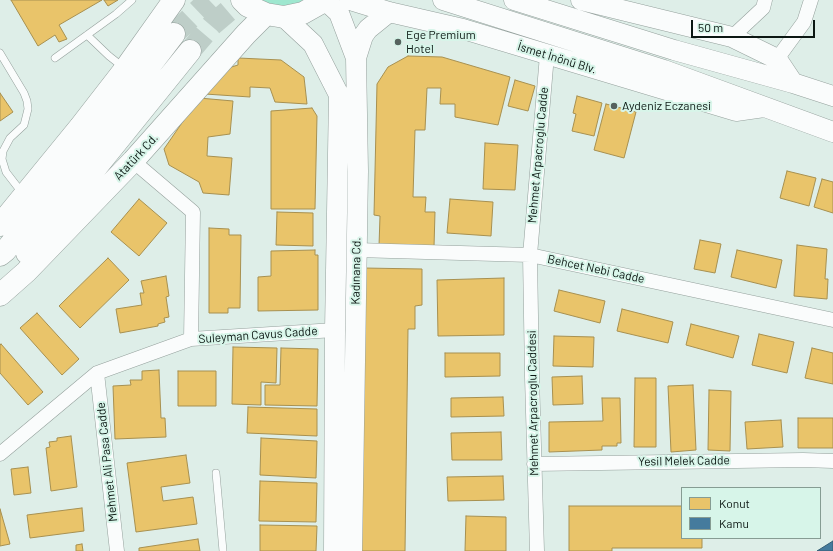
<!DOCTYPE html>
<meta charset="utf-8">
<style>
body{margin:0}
#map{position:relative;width:833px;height:551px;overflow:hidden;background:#deeee8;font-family:Barlow,sans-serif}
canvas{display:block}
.legend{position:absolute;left:681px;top:487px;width:140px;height:52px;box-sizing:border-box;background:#d7f5e9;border:1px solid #869c93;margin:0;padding:5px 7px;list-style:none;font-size:12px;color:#0c1713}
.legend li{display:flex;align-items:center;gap:8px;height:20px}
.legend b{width:20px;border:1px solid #869c93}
.scale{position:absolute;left:691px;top:20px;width:124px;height:18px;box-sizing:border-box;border:2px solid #0c1713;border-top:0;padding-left:5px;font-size:12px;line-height:14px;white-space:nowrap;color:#0c1713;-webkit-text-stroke:3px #d7f5e9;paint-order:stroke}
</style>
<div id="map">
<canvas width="833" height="551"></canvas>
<ul class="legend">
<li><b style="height:11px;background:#e9c46a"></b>Konut</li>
<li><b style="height:11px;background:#457b9d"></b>Kamu</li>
</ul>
<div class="scale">50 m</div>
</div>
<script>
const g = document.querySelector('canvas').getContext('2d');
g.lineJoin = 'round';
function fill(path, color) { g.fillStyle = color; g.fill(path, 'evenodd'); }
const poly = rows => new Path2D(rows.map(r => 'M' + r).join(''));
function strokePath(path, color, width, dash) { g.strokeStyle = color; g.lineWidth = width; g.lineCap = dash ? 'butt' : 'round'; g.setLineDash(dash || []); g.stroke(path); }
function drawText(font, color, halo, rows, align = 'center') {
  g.font = font + ' Barlow,sans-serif'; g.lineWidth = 4; g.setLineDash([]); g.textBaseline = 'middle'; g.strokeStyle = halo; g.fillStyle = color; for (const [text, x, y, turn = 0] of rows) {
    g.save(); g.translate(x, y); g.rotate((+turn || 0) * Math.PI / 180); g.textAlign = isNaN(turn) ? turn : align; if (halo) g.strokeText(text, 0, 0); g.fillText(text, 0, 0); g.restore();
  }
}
const green = poly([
 [254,0,306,0,298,5,282,8]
]);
const homes = poly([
 [11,0,102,0,59,25,67,39,59,42,55,35,38,46,11,0],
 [104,0,118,0,108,6,104,0],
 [408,56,442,57,510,77,498,125,455,117,455,104,440,104,441,88,427,88,425,130,415,130,413,197,426,197,425,212,435,212,434,247,379,246,380,216,374,215,377,84,388,67,408,56],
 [238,58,281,60,304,77,307,104,275,102,270,88,250,87,250,97,205,94,218,71,238,65,238,58],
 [515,80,535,86,528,111,508,106,515,80],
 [0,93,13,112,0,121,0,93],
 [577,96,602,103,594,136,572,131,576,114,573,113,577,96],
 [199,98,233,101,230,134,208,137,207,156,232,158,229,195,203,193,199,182,169,165,164,149,199,98],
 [606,104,636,112,624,158,594,150,606,104],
 [312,108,317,116,315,209,271,209,271,111,312,108],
 [485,143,518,145,515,190,483,189,485,143],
 [787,171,816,178,809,206,780,198,787,171],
 [822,179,833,182,833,213,814,207,822,179],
 [139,199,167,223,139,256,111,232,139,199],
 [450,199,493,202,491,236,447,233,450,199],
 [277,212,313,213,313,246,276,245,277,212],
 [209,228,229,229,229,235,241,235,240,308,228,308,228,313,209,313,209,228],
 [700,240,721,244,715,273,694,269,700,240],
 [797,245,827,249,825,279,828,279,827,299,794,296,797,245],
 [315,250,315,255,318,255,318,310,258,311,258,277,271,276,271,251,315,250],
 [737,250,782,260,776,288,731,277,737,250],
 [108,258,129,280,80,328,59,306,108,258],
 [363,268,422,269,422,305,415,306,415,329,408,329,405,551,359,551,363,268],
 [166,276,169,296,166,297,169,317,164,318,165,322,158,324,158,326,120,333,116,309,142,305,140,293,144,293,141,281,166,276],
 [504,278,504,335,438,336,437,280,504,278],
 [559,290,605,301,600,323,554,311,559,290],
 [622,309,673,322,668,343,617,331,622,309],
 [37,313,79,359,62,375,20,328,37,313],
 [691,324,739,336,733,358,686,345,691,324],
 [759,334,794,342,787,373,752,365,759,334],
 [554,336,594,337,593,367,553,366,554,336],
 [1,344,43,392,28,405,0,373,0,345,1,344],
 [233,347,277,348,276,383,261,382,261,405,232,404,233,347],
 [281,348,318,349,317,406,265,405,265,385,280,385,281,348],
 [812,348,833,353,833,384,805,378,812,348],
 [445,353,500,353,500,376,445,377,445,353],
 [159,370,161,418,165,418,166,437,115,439,113,386,131,385,130,380,142,380,142,371,159,370],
 [178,371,216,371,216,406,178,406,178,371],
 [582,376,583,404,553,405,552,377,582,376],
 [635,378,656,378,656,447,634,447,635,378],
 [693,385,696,450,671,452,668,386,693,385],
 [709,390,731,391,730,451,708,450,709,390],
 [503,397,504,416,451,417,451,398,503,397],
 [602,398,620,398,621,443,617,443,617,446,602,446,602,450,549,452,549,422,603,421,602,398],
 [248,407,317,409,317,436,247,433,248,407],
 [798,418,833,418,833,448,798,448,798,418],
 [781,420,783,447,747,449,745,422,781,420],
 [501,432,502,460,452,460,451,433,501,432],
 [71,436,77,487,51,491,46,448,50,447,49,442,57,441,57,438,71,436],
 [261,438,317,441,316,478,260,475,261,438],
 [186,455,190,483,161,487,163,501,193,497,197,524,136,532,127,463,186,455],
 [28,467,31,493,14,495,11,469,28,467],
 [503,476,504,500,448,501,447,477,503,476],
 [260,481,317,483,316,522,259,521,260,481],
 [569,506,682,506,682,538,702,538,702,548,612,548,612,551,569,551,569,506],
 [82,508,84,531,30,538,27,515,82,508],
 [0,509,10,544,0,546,0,509],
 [466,516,506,517,506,551,465,551,466,516],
 [260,525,317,526,316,551,260,551,260,525],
 [198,539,200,551,139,551,139,548,198,539],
 [82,544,83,551,76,551,76,545,82,544]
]);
const public = poly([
 [833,541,833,551,817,551,833,541]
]);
const primaryTunnel = poly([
 [174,34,209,0],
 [190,51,212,25,241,0]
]);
const lane = poly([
 [87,35,109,56,123,67],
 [0,53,24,93,27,101,28,109,24,125,10,138,3,151,2,159,6,172,23,194],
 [55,58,116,14,132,0],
 [216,473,223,551]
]);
const street = poly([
 [732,37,763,8,765,0],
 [777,59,804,22,811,0],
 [133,161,193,212,191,339],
 [356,250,530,255,833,320],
 [97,373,117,551],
 [0,454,97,373,191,339,335,330],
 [534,464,803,460,833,461],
 [537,551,532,377,530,255,547,55]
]);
const secondary = poly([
 [325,0,339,13,356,58,358,171,352,551],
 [350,0,389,12,463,29,736,111,764,107],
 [443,0,664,70,833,132],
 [514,0,674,50,793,83,833,96],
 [581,0,732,37,777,59,793,83],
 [284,17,313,44,339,95,335,330,334,551],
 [356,58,363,36,368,29,389,12]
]);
const primary = poly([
 [242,0,248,6,266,14,284,17,303,13,319,4,323,0],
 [0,225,80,127,125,69,174,0],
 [27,253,190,51],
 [0,255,5,251,54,191,174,34],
 [0,295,26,272,133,161,246,34,266,14]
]);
const markers = [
 [398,42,4,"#56625e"],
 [614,106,4,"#56625e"]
];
const poiNames = [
 ["Ege Premium",406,35],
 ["Hotel",406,49],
 ["Aydeniz Eczanesi",622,106]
];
const streetNames = [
 ["İsmet İnönü Blv.",557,58,17],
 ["Mehmet Arpacroglu Cadde",538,155,-85],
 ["Atatürk Cd.",136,157,-47],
 ["Behcet Nebi Cadde",596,269,12],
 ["Kadınana Cd.",356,271,-89],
 ["Suleyman Cavus Cadde",258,335,-4],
 ["Mehmet Arpacroglu Caddesi",533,403,-91],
 ["Yesil Melek Cadde",684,461,-1],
 ["Mehmet Ali Pasa Cadde",107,462,-96]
];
fill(green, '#9ee7cf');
fill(homes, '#e9c46a');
strokePath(homes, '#a79050', 1);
fill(public, '#457b9d');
strokePath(public, '#345d74', 1);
strokePath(primaryTunnel, '#becec8', 22, [22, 11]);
strokePath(lane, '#94a09c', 8);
strokePath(street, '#94a09c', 15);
strokePath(secondary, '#94a09c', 21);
strokePath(primary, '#94a09c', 23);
strokePath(lane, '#fafcfc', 7);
strokePath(street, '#fafcfc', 14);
strokePath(secondary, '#fafcfc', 20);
strokePath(primary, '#fafcfc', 22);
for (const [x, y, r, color] of markers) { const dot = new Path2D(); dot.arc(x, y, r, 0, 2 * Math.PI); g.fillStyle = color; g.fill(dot); strokePath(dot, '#d7f5e9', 1.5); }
drawText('12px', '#0c1713', '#d7f5e9', poiNames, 'left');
drawText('12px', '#0c1713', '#d7f5e9', streetNames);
</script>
